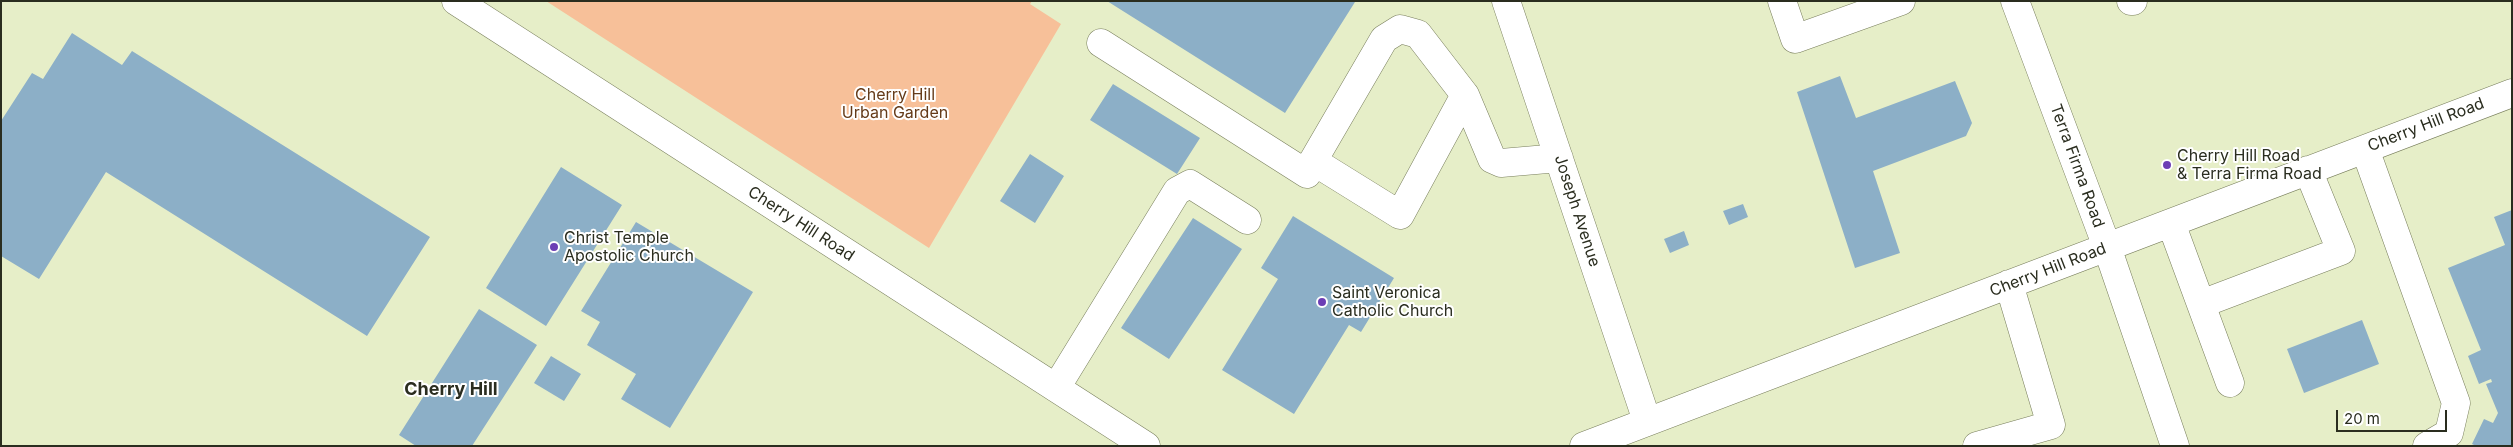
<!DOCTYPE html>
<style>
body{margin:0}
#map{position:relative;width:2513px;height:447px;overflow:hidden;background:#e6eec8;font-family:Inter,sans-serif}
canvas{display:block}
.frame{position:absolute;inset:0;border:2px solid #2a2d1f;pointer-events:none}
.scale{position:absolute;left:2336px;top:410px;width:111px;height:22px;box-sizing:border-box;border:2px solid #2a2d1f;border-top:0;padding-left:6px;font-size:15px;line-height:18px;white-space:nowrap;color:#2a2d1f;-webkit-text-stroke:4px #fff;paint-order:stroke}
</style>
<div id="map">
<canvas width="2513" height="447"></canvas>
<div class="frame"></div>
<div class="scale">20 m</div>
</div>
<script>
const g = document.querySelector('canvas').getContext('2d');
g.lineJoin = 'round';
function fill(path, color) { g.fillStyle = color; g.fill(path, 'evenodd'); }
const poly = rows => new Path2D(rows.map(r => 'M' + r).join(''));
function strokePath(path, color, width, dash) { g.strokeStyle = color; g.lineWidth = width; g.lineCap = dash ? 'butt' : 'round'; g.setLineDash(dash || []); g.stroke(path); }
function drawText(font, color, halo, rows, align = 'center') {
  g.font = font + ' Inter,sans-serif'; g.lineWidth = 4; g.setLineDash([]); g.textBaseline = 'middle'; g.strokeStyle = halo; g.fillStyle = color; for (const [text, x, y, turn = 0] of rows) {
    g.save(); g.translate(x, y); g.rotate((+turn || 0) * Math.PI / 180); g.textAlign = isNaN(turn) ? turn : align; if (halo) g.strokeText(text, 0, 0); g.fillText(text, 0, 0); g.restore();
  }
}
const green = poly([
 [546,1,1032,1,1030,4,1061,24,929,248]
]);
const building = poly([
 [1107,1,1353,1,1355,2,1285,113],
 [72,33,122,65,132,51,430,237,367,336,106,172,39,279,1,256,1,121,32,73,43,79],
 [1840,76,1856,118,1955,81,1972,123,1966,136,1873,171,1900,253,1855,268,1797,92],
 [1113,84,1200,138,1177,174,1090,120],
 [1030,154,1064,176,1035,223,1000,201],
 [561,167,622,205,546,326,486,288],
 [1743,204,1748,217,1729,225,1723,211],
 [2512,210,2512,446,2476,446,2472,444,2484,419,2493,423,2498,413,2486,384,2492,382,2491,379,2479,384,2468,356,2481,350,2448,268,2505,245,2494,217],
 [1293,216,1394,278,1361,332,1349,325,1294,414,1222,370,1278,279,1261,268],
 [1193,218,1242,249,1169,359,1121,328],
 [636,222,753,292,670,428,621,399,636,374,587,345,600,322,581,311],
 [1684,231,1689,245,1670,253,1664,239],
 [479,309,537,345,472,446,416,446,399,435],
 [2362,320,2379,364,2304,393,2287,349],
 [551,356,581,374,564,401,534,383]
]);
const minor = poly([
 [456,1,1146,446],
 [1506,1,1647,421],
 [1782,1,1795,39,1901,1],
 [2015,1,2107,247,2175,446],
 [2131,1,2133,1],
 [1101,43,1307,174,1313,161],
 [1465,95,1400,215,1313,161,1384,39,1400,29,1418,34,1465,95,1492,159,1501,163,1559,158],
 [2365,149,2456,403,2449,433,2427,446],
 [2171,223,2230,383],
 [2201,304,2341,251,2308,170],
 [1056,388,1177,191,1190,184,1247,220],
 [1584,446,2512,93],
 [1977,446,2051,425,2009,284]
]);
const markers = [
 [2167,165,5,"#6c3eb5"],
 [554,247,5,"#6c3eb5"],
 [1322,302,5,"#6c3eb5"]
];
const parkNames = [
 ["Cherry Hill",895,95],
 ["Urban Garden",895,113]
];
const streetNames = [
 ["Cherry Hill Road",2426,125,-21],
 ["Terra Firma Road",2077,166,70],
 ["Joseph Avenue",1577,211,72],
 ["Cherry Hill Road",801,224,33],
 ["Cherry Hill Road",2048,270,-21]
];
const poiNames = [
 ["Cherry Hill Road",2177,156],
 ["& Terra Firma Road",2177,174],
 ["Christ Temple",564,238],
 ["Apostolic Church",564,256],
 ["Saint Veronica",1332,293],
 ["Catholic Church",1332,311]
];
const neighbourhoodNames = [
 ["Cherry Hill",451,390]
];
fill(green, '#f7c099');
fill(building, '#8cafc7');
strokePath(minor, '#787e5c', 29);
strokePath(minor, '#fff', 28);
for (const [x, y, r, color] of markers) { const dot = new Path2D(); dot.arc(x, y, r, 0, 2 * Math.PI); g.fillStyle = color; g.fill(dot); strokePath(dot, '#fff', 2); }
drawText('16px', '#653b19', '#fff', parkNames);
drawText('16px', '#2a2d1f', '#fff', streetNames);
drawText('16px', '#2a2d1f', '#fff', poiNames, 'left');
drawText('bold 18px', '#2a2d1f', '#fff', neighbourhoodNames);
</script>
